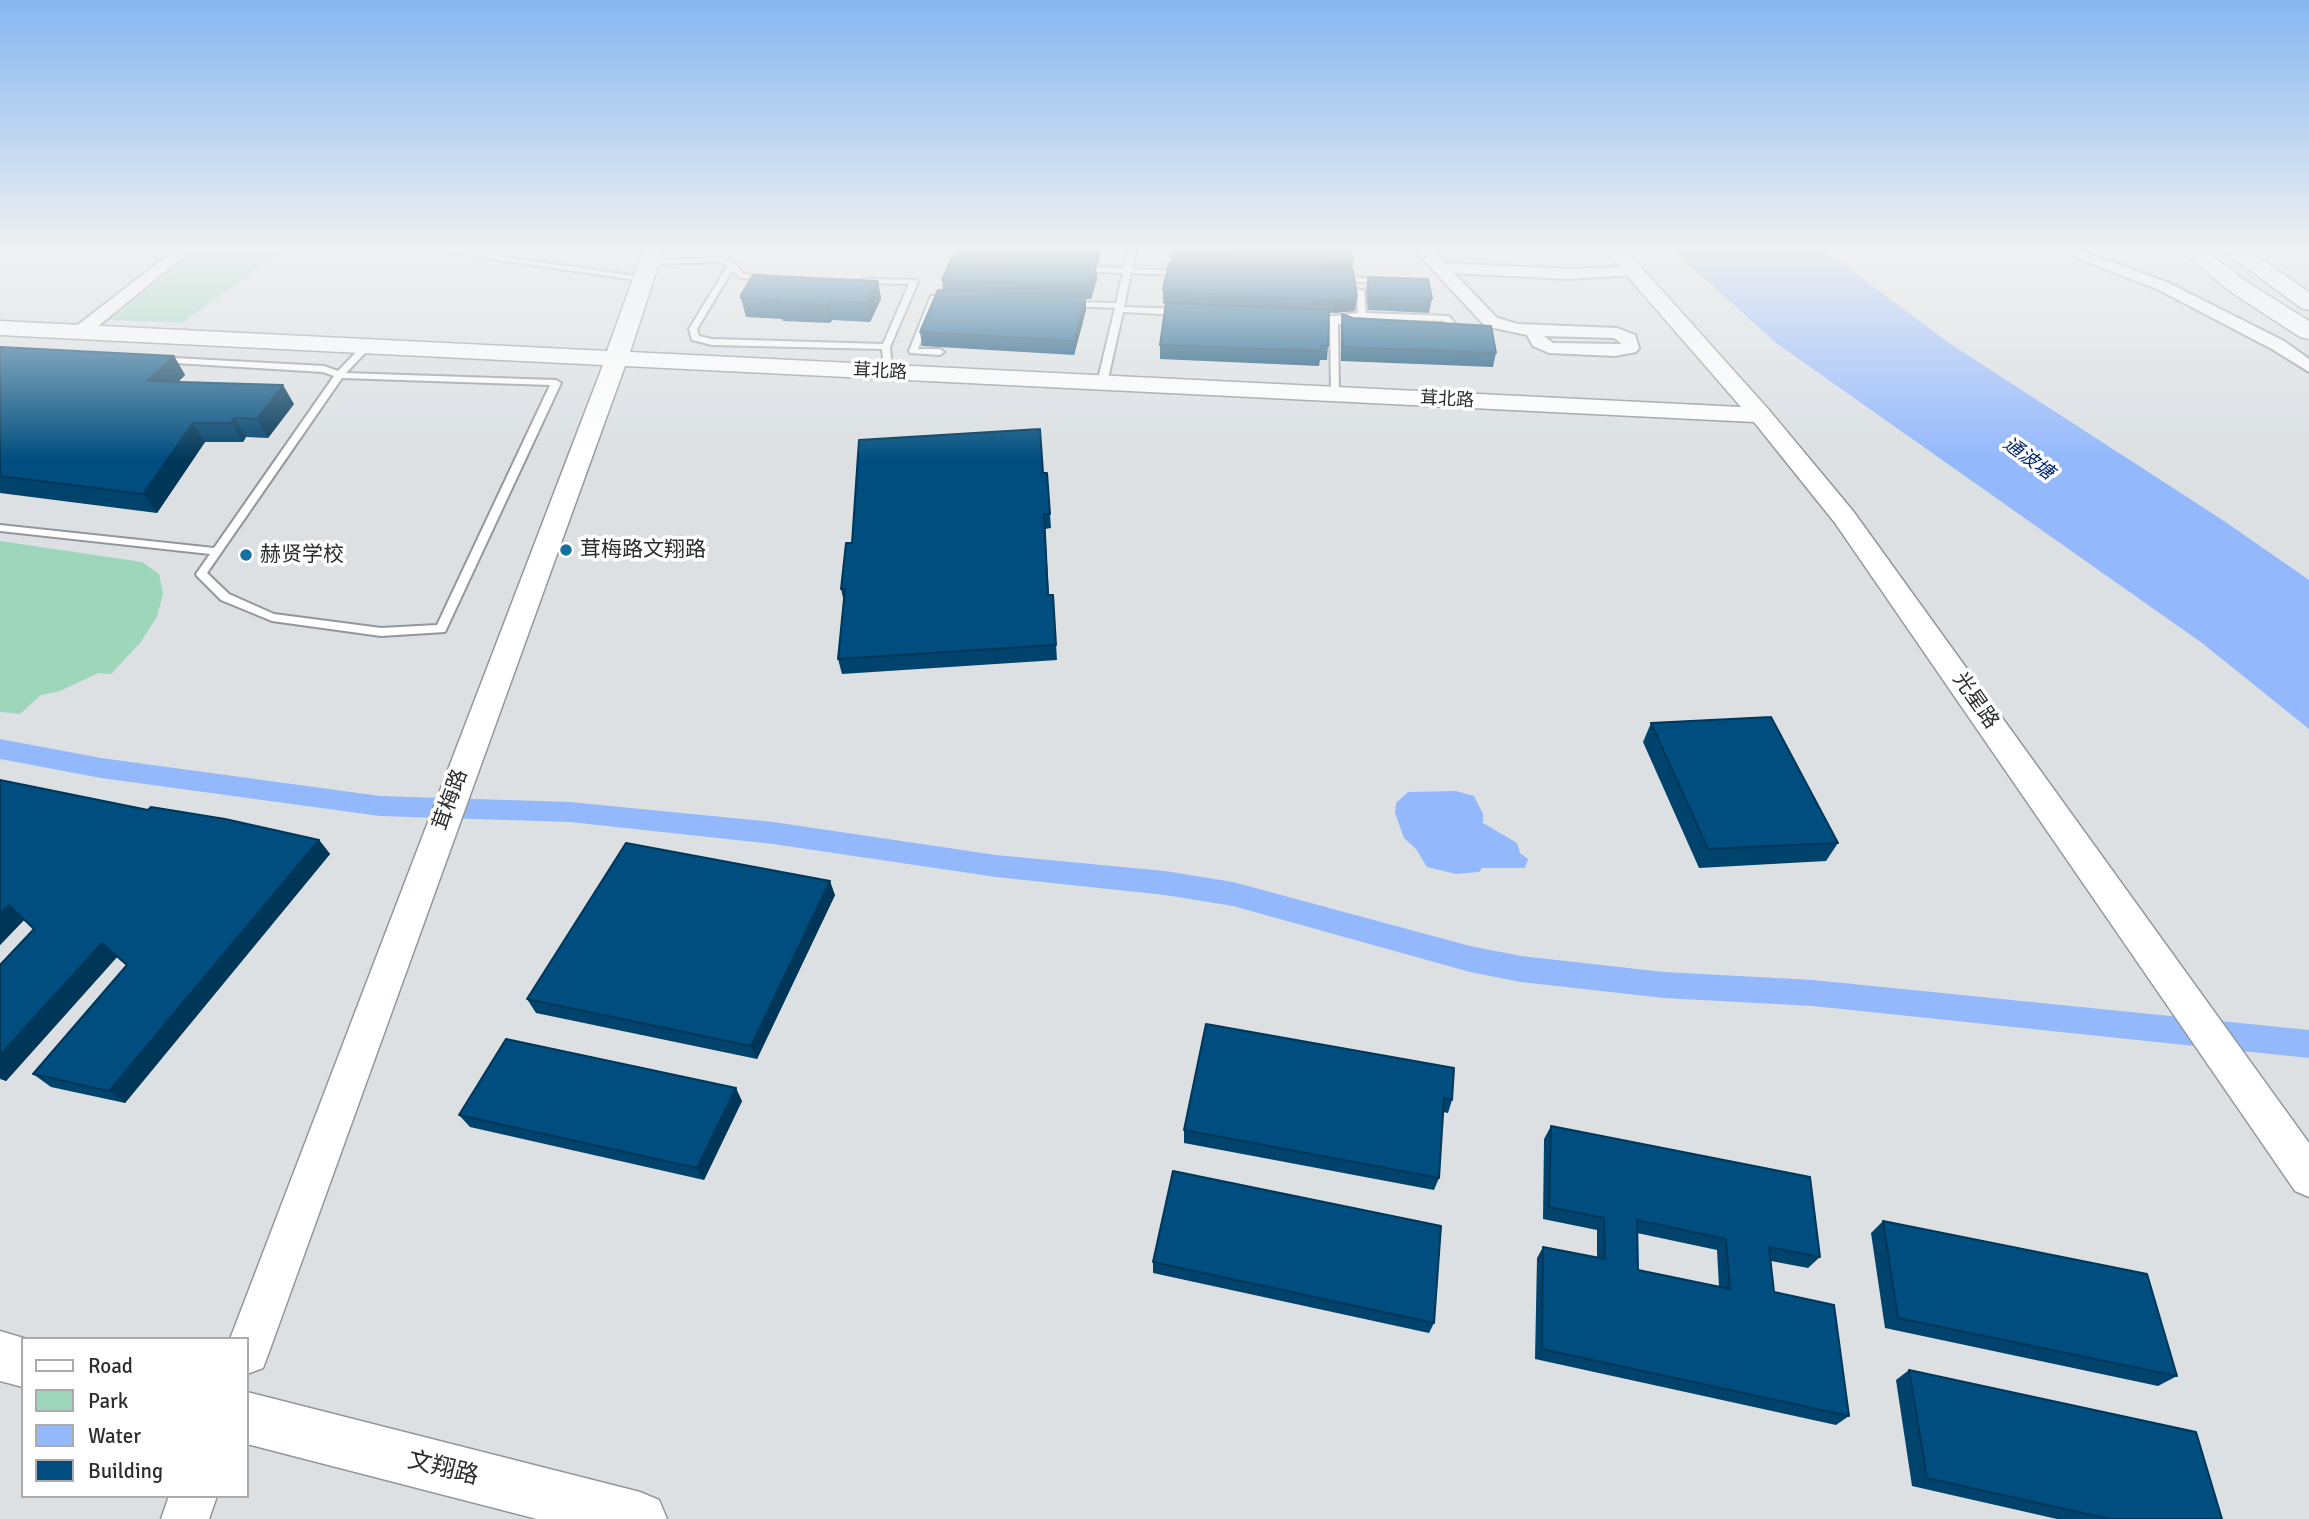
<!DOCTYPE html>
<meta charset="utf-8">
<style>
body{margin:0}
#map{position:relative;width:2309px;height:1519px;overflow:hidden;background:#dce0e3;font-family:Signika,sans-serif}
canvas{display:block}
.legend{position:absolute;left:21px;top:1337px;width:228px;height:161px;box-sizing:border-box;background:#fff;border:2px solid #ababab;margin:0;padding:9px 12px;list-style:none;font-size:21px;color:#2c2d2e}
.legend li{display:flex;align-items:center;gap:14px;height:35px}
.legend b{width:35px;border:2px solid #ababab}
</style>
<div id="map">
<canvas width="2309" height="1519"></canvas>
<ul class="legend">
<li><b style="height:9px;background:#fff"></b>Road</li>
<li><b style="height:19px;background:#9dd6bb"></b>Park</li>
<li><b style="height:19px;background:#93b8fc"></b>Water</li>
<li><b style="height:19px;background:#004e7f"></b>Building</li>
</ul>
</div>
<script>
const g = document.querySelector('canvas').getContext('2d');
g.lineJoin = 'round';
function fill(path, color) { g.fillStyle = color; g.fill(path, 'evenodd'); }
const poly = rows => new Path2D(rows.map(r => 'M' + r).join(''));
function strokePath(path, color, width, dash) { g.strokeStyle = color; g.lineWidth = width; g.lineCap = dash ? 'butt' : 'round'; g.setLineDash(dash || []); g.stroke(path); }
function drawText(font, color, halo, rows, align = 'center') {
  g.font = font + ' Signika,"Noto Sans SC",sans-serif'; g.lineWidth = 7; g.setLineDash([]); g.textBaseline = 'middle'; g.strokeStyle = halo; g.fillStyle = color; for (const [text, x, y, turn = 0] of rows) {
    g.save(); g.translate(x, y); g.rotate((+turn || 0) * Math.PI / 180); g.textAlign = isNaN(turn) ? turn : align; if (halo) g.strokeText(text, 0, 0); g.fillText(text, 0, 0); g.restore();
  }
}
const green = poly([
 [199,248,286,248,182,323,110,320],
 [0,541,142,562,159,574,163,593,157,617,140,643,111,674,98,673,60,691,41,695,20,714,0,712]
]);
const water = poly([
 [1671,248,1821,248,1949,343,2224,521,2309,580,2309,729,2202,643,1776,343],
 [1456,791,1474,796,1483,814,1483,823,1517,843,1520,853,1528,859,1525,868,1482,868,1479,872,1456,874,1427,867,1416,849,1404,838,1395,813,1396,803,1408,792]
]);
const canal = poly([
 [0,739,101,758,380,796,570,802,773,822,996,855,1165,871,1233,882,1470,946,1521,956,1664,972,1813,980,2309,1030,2309,1058,1813,1006,1664,998,1521,982,1470,972,1233,906,1165,895,996,877,773,844,570,822,380,816,101,778,0,759,0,739]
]);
const service = poly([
 [426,248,443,248,642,277,646,279,642,281,430,250,426,248],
 [1129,248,1137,248,1132,269,1184,271,1188,273,1184,275,1131,273,1124,307,1181,309,1185,312,1181,315,1123,312,1107,383,1102,386,1097,383,1115,308,1071,306,1067,304,1071,302,1116,303,1123,273,1079,271,1075,269,1079,267,1124,268,1129,248],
 [721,258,733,261,743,274,768,276,772,278,768,280,741,278,732,271,697,329,699,336,712,339,883,344,909,284,863,283,859,281,863,279,917,280,918,282,890,347,892,372,888,375,884,372,882,349,712,345,692,340,689,329,728,265,720,262,648,264,644,262,648,260,721,258],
 [1335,277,1369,278,1373,280,1369,282,1338,281,1334,279,1335,277],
 [1357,289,1364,291,1366,313,1447,316,1450,317,1460,331,1456,334,1351,329,1338,324,1339,394,1334,397,1331,396,1330,321,1315,321,1311,318,1315,315,1334,316,1358,313,1357,289],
 [1350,318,1444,321,1449,328,1352,324,1342,319,1350,318],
 [931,296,951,297,955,299,951,301,937,301,918,349,940,349,944,352,940,355,910,353,909,351,931,296],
 [367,343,370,344,370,348,346,373,556,380,561,383,445,632,381,636,272,621,221,600,197,576,196,574,210,554,0,531,0,525,214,548,334,376,323,372,159,362,155,359,156,357,324,366,338,371,364,344,367,343],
 [342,378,550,385,437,625,381,628,274,614,229,594,207,573,342,378]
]);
const minor = poly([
 [177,248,194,248,86,336,74,336,71,332,74,328,177,248],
 [1417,248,1433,248,1445,263,1568,269,1639,267,1639,273,1633,275,1568,279,1454,273,1497,318,1518,324,1617,328,1635,335,1639,348,1636,352,1615,356,1549,353,1533,346,1527,335,1485,326,1422,258,1417,248],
 [1544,336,1614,338,1622,344,1553,343,1544,336],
 [2051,248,2073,248,2169,283,2284,341,2309,359,2309,372,2272,349,2157,289,2051,248]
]);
const tertiary = poly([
 [644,248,664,248,630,352,1741,407,1603,248,1624,248,1769,410,1853,511,2309,1143,2309,1197,2295,1191,1835,523,1754,422,625,366,269,1352,263,1368,247,1374,247,1339,230,1339,603,365,0,335,0,321,607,351,644,248],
 [169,1496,217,1496,209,1519,161,1519,169,1496]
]);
const secondary = poly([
 [2177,248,2202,248,2247,282,2309,321,2309,339,2300,337,2231,292,2177,248],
 [2220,248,2245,248,2309,292,2309,310,2301,308,2220,248],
 [0,1331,27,1339,23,1339,23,1387,0,1381,0,1331],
 [247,1392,640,1492,659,1500,667,1519,537,1519,247,1444,247,1392]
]);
const wall = poly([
 [956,248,1102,248,1098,264,1094,264,1097,279,1091,299,1086,299,1086,310,1074,355,922,346,920,332,943,290,942,280,956,255],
 [1171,253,1353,261,1352,270,1355,311,1329,313,1328,346,1327,360,1320,360,1319,366,1160,359,1160,345,1166,305,1163,303,1163,290,1171,263],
 [1368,277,1432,299,1429,313,1368,310,1366,290],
 [878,281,881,299,870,322,832,320,830,323,783,321,782,319,746,317,741,298],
 [1342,314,1353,318,1496,353,1493,367,1341,361,1341,328],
 [0,347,174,356,185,375,178,382,294,404,268,438,246,437,243,442,205,442,157,513,0,493],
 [1043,473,1047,473,1051,528,1045,529,1049,595,1053,595,1057,660,842,674,838,659,844,602,841,589,852,543],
 [1651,723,1838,843,1826,861,1699,868,1643,742],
 [0,780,148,810,319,840,330,854,125,1103,51,1087,33,1074,127,966,117,957,6,1081,0,1079,0,965,34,929,24,920,0,945],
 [835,895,757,1059,536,1013,527,999],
 [1206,1024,1452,1100,1448,1113,1443,1112,1439,1178,1434,1190,1184,1143,1184,1130],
 [742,1101,704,1180,470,1127,459,1115],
 [1551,1126,1820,1257,1808,1268,1771,1261,1774,1292,1849,1416,1836,1425,1535,1359,1537,1258,1543,1247,1597,1258,1597,1230,1543,1219,1544,1139],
 [1637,1233,1717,1250,1719,1287,1638,1270],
 [1883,1221,2177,1376,2158,1386,1885,1328,1871,1233],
 [1153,1262,1434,1323,1429,1333,1153,1273],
 [1909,1370,2222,1519,2057,1519,1912,1486,1896,1380]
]);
const shadedWall = poly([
 [1097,248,1102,248,1098,264,1097,249],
 [1094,261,1095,271,1096,265,1097,279,1091,299,1091,286],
 [878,281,881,299,870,322,867,303],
 [1086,296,1086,310,1074,355,1074,341],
 [1357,297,1355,311,1334,313,1335,300],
 [828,301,832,320,830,323,826,305],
 [174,356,185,375,160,400,147,381],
 [283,385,294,404,268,438,257,419],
 [234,418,246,437,243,442,231,423],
 [193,423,205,442,157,513,143,494],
 [319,840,330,854,125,1103,109,1091],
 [830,881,835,895,757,1059,751,1046],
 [9,905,25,919,0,945,0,914],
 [102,943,117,957,6,1081,0,1077,0,1055],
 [736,1088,742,1101,704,1180,697,1168]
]);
const building = poly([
 [1046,248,1097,248,1097,249,1046,248],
 [1172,248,1352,248,1353,261,1171,253,1172,248],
 [953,255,1094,261,1093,265,1096,265,1091,286,942,280,953,255],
 [1169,263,1353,270,1357,297,1335,300,1167,292,1163,290,1169,263],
 [753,275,878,281,867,303,828,301,826,305,778,303,780,300,741,298,741,295,753,275],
 [1368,277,1428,279,1432,299,1370,297,1368,277],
 [938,290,1086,296,1074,341,920,332,938,290],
 [1166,303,1329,310,1328,346,1321,346,1321,351,1160,345,1166,303],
 [1342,314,1353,318,1491,326,1496,353,1343,347,1342,314],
 [0,347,174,356,147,381,283,385,257,419,234,418,231,423,193,423,143,494,0,476,0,347],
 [1040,429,1043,473,1047,473,1050,514,1044,514,1048,595,1053,595,1056,645,838,659,845,589,841,589,846,543,852,543,859,440,1040,429],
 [1771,717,1838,843,1708,849,1651,723,1771,717],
 [0,780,148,810,151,807,225,819,319,840,109,1091,33,1074,127,965,102,943,0,1055,0,965,34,929,9,905,0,914,0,780],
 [626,843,830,881,751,1046,527,999,626,843],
 [1206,1024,1454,1068,1452,1100,1444,1098,1439,1178,1184,1130,1206,1024],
 [506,1039,736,1088,697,1168,459,1115,506,1039],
 [1551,1126,1810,1177,1820,1257,1769,1247,1774,1292,1834,1305,1849,1416,1542,1349,1543,1247,1605,1259,1604,1218,1549,1207,1551,1126],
 [1637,1220,1726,1239,1730,1289,1638,1270,1637,1220],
 [1173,1171,1441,1226,1434,1323,1153,1262,1173,1171],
 [1883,1221,2147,1274,2177,1376,1898,1318,1883,1221],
 [1909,1370,2196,1432,2222,1519,2109,1519,1927,1478,1909,1370]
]);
const markers = [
 [566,550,7,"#186f9f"],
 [246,555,7,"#186f9f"]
];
const farStreetnames = [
 ["茸北路",880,372,3],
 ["茸北路",1447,400,3]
];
const farWaternames = [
 ["通波塘",2028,459,36]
];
const poiNames = [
 ["茸梅路文翔路",580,550],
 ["赫贤学校",260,555]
];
const streetNames = [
 ["光星路",1975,701,55],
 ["茸梅路",451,800,-70]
];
const nearStreetnames = [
 ["文翔路",443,1469,14]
];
fill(green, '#9dd6bb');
fill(water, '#93b8fc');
fill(canal, '#93b8fc');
strokePath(service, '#93969a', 4);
strokePath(minor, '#93969a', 4);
strokePath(tertiary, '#93969a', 3);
strokePath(secondary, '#93969a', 3);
fill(service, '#fff');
fill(minor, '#fff');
fill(tertiary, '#fff');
fill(secondary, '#fff');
fill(wall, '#00436d');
fill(shadedWall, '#003759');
fill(building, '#004e7f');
strokePath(building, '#003759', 2);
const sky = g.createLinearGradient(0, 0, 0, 460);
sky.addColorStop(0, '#86b6f0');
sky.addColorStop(0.54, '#eff1f2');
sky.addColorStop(1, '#eff1f200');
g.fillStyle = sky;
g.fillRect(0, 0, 2309, 460);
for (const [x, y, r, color] of markers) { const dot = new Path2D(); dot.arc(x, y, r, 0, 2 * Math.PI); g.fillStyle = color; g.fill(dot); strokePath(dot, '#fff', 2.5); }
drawText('18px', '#2c2d2e', '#fff', farStreetnames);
drawText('italic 19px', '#032873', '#fff', farWaternames);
drawText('21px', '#2c2d2e', '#fff', poiNames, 'left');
drawText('21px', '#2c2d2e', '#fff', streetNames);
drawText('24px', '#2c2d2e', '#fff', nearStreetnames);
</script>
